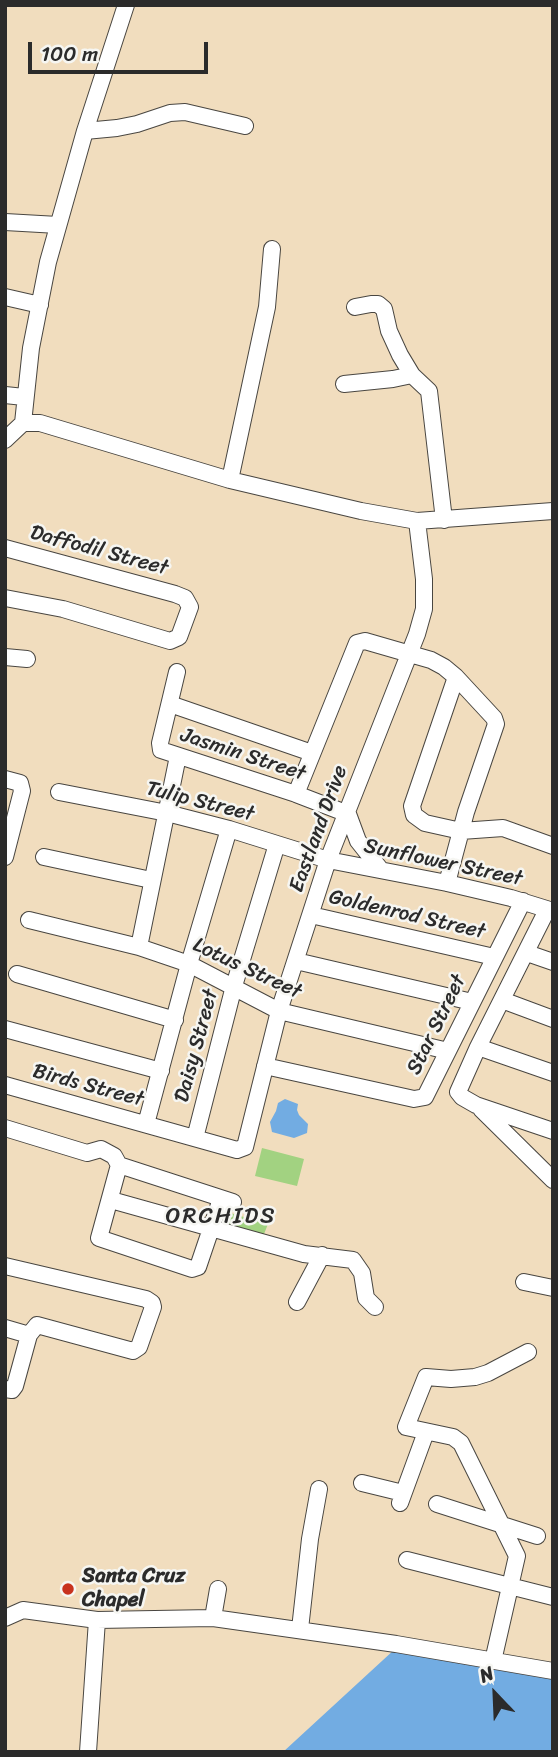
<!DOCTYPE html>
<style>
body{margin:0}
#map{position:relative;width:558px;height:1757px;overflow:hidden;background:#f1ddbe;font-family:Sriracha,sans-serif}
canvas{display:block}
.frame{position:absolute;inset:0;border:7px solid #2b2b2b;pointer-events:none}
.north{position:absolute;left:460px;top:1659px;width:70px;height:70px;-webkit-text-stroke:5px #f6f6f2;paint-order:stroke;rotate:337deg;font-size:19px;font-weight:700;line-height:28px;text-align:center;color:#2b2b2b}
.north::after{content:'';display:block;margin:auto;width:24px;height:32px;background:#2b2b2b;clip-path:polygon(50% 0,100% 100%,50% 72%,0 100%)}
.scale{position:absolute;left:28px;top:42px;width:180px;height:32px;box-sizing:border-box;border:4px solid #2b2b2b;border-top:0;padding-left:9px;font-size:21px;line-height:24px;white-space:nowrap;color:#2b2b2b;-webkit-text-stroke:5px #f6f6f2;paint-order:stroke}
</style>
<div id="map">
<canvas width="558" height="1757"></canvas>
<div class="frame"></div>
<div class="north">N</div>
<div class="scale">100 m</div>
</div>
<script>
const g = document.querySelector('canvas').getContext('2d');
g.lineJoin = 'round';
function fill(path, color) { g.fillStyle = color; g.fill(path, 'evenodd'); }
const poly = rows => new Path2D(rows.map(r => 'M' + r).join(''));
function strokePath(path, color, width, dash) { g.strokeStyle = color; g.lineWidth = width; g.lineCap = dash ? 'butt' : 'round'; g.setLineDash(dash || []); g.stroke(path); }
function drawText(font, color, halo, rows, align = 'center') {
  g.font = font + ' Sriracha,sans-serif'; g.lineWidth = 5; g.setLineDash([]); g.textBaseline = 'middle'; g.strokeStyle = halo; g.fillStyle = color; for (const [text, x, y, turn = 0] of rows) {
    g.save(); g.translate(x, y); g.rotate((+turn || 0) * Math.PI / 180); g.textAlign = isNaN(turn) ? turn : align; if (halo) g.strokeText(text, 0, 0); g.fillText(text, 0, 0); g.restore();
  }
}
const green = poly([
 [262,1148,304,1159,297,1186,255,1176],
 [227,1212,268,1224,262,1239,222,1228]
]);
const water = poly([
 [285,1099,298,1104,297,1110,299,1115,308,1124,307,1133,294,1138,272,1132,270,1122,276,1111,278,1103],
 [395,1649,553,1679,553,1752,283,1752]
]);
const minor = poly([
 [85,131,117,128,137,124,170,113,185,112,245,126],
 [5,222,58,225],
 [5,297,40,305],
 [355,307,371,304,378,304,384,309,389,331,400,355,412,375,429,391,444,520],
 [344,384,393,379,412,375],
 [5,395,24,397],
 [23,423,40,423,230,480,361,511,417,521,553,511],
 [5,440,23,423,31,348,48,262,85,131,126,5],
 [230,480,267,307,272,249],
 [5,548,175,594,185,598,190,607,179,637,170,641,63,609,5,598],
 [5,657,27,659],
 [177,672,160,743,161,750,296,794,348,814,358,841,381,870],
 [456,677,412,806,414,815,425,823,461,831,503,828,553,846],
 [170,704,312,753],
 [5,779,20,783,22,791,5,857],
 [59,792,167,813,229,829,328,860,447,883,511,898,553,911],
 [296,794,357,643,365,641,410,654,431,660,444,667,456,677,494,718,496,724,466,812,447,883],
 [44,857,151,880],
 [547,910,478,1047,458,1092,462,1097,476,1105,553,1131],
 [311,915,494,957],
 [29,920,139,947,189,964,279,1011,448,1051],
 [139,947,178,756],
 [527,953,553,962],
 [296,961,472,1002],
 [17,974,175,1020],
 [502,1000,553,1019],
 [5,1029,161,1071],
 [478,1047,553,1073],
 [265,1066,414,1099,425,1097,523,901],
 [5,1085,237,1150,245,1147,279,1011,328,860,417,634,424,609,424,579,417,521],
 [481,1109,553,1180],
 [146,1124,189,964,229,829],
 [5,1128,87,1153,101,1149,114,1156,119,1165,99,1238,192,1269,198,1267,221,1199],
 [195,1138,234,986,277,844],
 [119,1165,233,1202],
 [111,1200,304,1254,353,1260,362,1273,366,1298,375,1307],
 [5,1266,146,1299,152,1303,153,1307,139,1347,133,1351,37,1325,29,1335,15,1386,12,1390,5,1389],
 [524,1282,553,1288],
 [297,1302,322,1255],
 [5,1328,29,1335],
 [362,1483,403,1493],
 [400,1503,426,1432],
 [437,1504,537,1536],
 [407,1560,553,1597],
 [5,1618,23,1610,97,1620,213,1618,396,1644,553,1671],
 [213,1618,218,1589],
 [300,1629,310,1539,319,1489],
 [493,1661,517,1556,461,1443,453,1437,406,1427,426,1377,451,1379,475,1377,488,1373,528,1352],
 [88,1752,97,1620]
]);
const markers = [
 [68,1589,7,"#c8321e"]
];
const streetNames = [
 ["Daffodil Street",99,551,15],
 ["Jasmin Street",243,755,18],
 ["Tulip Street",200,802,14],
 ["Eastland Drive",319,829,-70],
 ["Sunflower Street",443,863,12],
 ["Goldenrod Street",407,915,13],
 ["Lotus Street",247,969,25],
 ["Star Street",437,1025,-64],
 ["Daisy Street",197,1046,-75],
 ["Birds Street",88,1086,15]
];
const poiNames = [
 ["Santa Cruz",82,1577],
 ["Chapel",82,1601]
];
const neighbourhoodNames = [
 ["ORCHIDS",221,1217]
];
fill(green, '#a2d281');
fill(water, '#72ace2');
strokePath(minor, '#494641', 18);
strokePath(minor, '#fff', 16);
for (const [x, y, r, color] of markers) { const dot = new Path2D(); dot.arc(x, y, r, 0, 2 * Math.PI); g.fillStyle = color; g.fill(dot); strokePath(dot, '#f6f6f2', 2.5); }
drawText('21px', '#2b2b2b', '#f6f6f2', streetNames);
drawText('bold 21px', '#2b2b2b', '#f6f6f2', poiNames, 'left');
g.letterSpacing = '2px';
drawText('23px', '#2b2b2b', '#f6f6f2', neighbourhoodNames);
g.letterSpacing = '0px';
</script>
